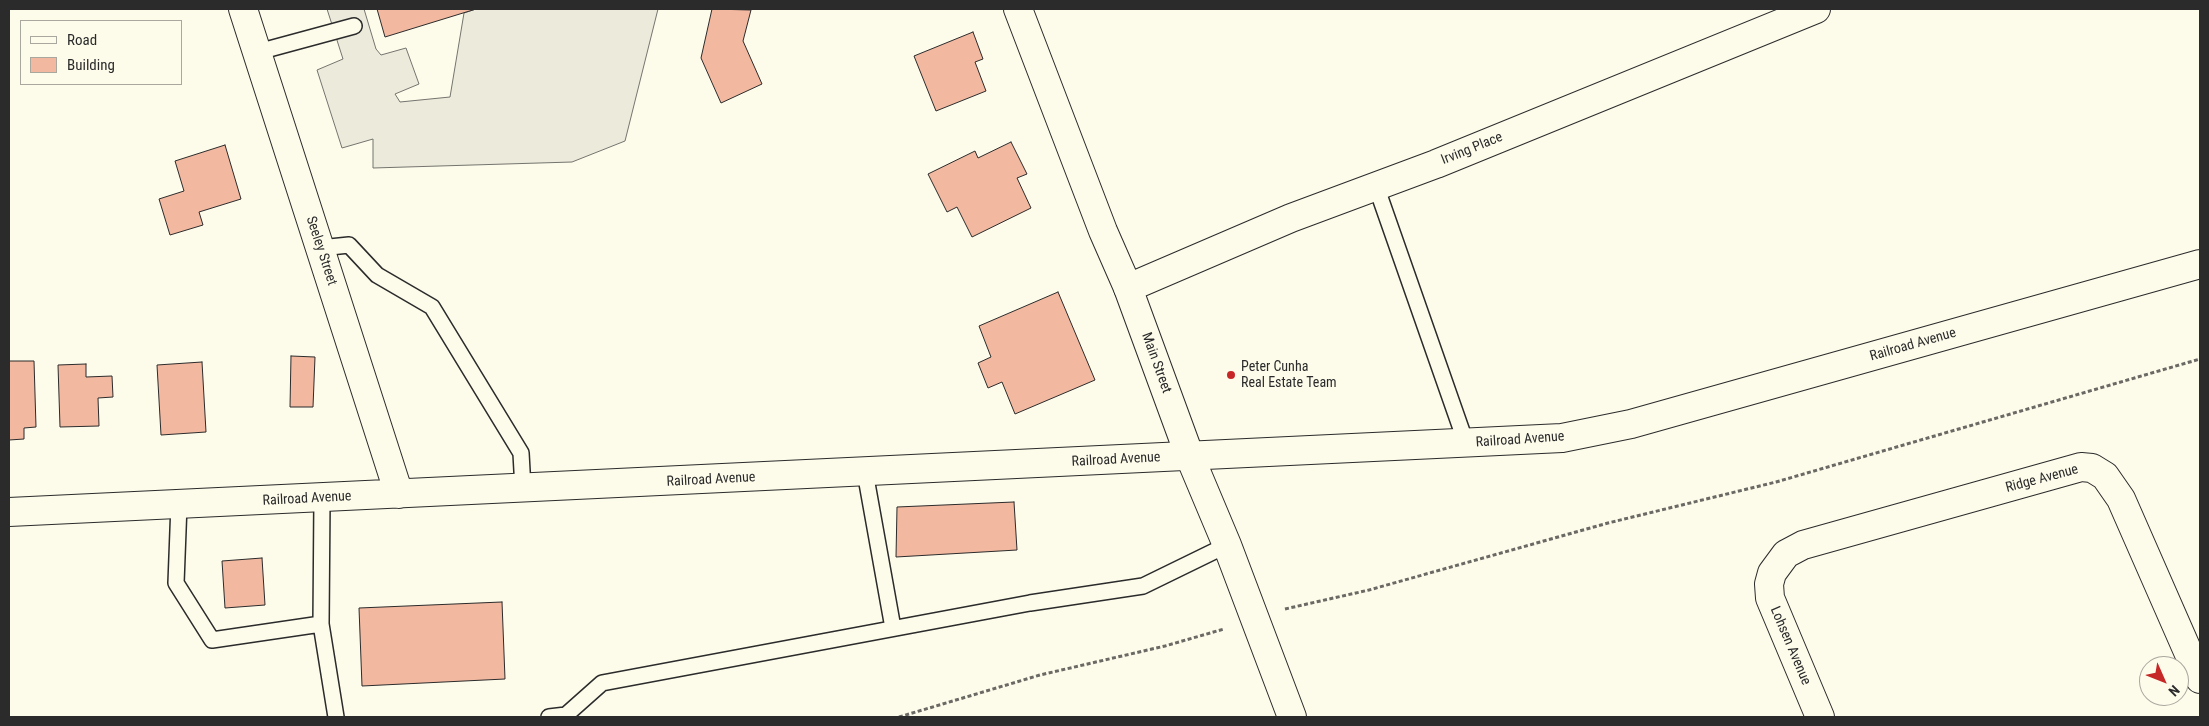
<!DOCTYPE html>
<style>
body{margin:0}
#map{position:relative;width:2209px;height:726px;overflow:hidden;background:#fdfbea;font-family:"Roboto Condensed",sans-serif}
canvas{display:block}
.frame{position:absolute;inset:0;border:10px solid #2b2b2b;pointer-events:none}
.legend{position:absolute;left:20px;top:20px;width:162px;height:65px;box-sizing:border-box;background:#fdfbea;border:1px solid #a9a89e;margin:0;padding:6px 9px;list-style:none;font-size:15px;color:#2b2b2b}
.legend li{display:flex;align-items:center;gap:10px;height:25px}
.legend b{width:25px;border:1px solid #a9a89e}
.north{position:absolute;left:2139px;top:656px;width:50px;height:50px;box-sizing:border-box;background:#fdfbea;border:1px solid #a9a89e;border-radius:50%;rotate:134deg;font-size:14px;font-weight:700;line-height:20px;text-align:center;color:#2b2b2b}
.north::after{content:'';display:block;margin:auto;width:18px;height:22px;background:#c62828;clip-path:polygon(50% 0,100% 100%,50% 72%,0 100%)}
</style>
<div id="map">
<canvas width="2209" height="726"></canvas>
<div class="frame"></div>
<ul class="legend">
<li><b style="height:6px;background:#fdfbea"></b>Road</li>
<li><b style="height:14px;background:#f2b8a0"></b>Building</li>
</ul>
<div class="north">N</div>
</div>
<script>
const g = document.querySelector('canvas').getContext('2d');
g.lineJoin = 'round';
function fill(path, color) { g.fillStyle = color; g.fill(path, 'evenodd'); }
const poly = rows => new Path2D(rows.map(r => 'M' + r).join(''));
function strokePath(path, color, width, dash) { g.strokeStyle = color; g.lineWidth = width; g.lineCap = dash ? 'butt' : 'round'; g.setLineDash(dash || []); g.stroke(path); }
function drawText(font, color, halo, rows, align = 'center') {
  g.font = font + ' "Roboto Condensed",sans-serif'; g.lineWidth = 4; g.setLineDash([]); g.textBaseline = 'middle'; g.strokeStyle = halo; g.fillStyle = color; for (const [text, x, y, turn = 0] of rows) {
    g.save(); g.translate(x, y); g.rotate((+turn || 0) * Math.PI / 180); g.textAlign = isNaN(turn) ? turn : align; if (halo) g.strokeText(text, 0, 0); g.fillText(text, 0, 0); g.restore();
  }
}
const parking = poly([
 [327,9,364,9,376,49,381,55,406,48,419,84,395,94,400,102,450,97,464,13,476,9,658,9,625,141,572,162,373,168,373,139,342,148,317,70,343,59,327,9]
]);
const building = poly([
 [377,9,476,9,385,37,377,9],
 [712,9,751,10,743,41,762,84,721,103,701,58,712,9],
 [973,32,983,59,975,62,986,91,936,111,914,56,973,32],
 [1011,142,1027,174,1017,178,1031,208,972,237,957,207,947,212,928,174,975,151,978,158,1011,142],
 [225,145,241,199,199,212,203,225,170,235,159,199,184,191,175,161,225,145],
 [1058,292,1095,380,1015,414,1002,382,988,388,978,363,991,357,979,326,1058,292],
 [291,356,315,357,313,407,290,407,291,356],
 [9,361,34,361,36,427,24,428,24,439,9,440,9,361],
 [202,362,206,432,161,435,157,365,202,362],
 [86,364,86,377,112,376,113,397,98,398,99,426,60,427,58,365,86,364],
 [1014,502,1017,550,896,557,897,507,1014,502],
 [262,558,265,605,225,608,222,561,262,558],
 [502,602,505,679,362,686,359,608,502,602]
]);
const path = poly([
 [1285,609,1369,590,1608,523,1776,482,2200,359],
 [899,717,1040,675,1165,646,1224,629]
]);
const service = poly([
 [258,52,354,26],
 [1376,186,1466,443],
 [320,248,349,245,377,275,432,307,521,453,523,489],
 [865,472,893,628],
 [179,504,176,583,212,640,321,624,322,499],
 [321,624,336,717],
 [549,717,566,715,602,683,1030,603,1143,586,1227,545]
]);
const minor = poly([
 [243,9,399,494],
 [1128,288,1291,218,1436,164,1816,9],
 [9,512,1562,438,1631,424,2200,264],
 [1820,717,1770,598,1769,584,1772,573,1786,554,1803,545,2081,467,2092,468,2105,476,2121,499,2200,679]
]);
const tertiary = poly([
 [1018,9,1103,231,1128,288,1190,457,1227,545,1292,717]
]);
const markers = [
 [1231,375,5,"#c62828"]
];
const streetNames = [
 ["Irving Place",1472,149,-22],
 ["Seeley Street",321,251,72],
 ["Railroad Avenue",1913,345,-16],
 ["Main Street",1156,363,70],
 ["Railroad Avenue",1520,440,-4],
 ["Railroad Avenue",1116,460,-3],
 ["Ridge Avenue",2042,479,-15],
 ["Railroad Avenue",711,480,-3],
 ["Railroad Avenue",307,499,-3],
 ["Lohsen Avenue",1790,646,67]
];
const poiNames = [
 ["Peter Cunha",1241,367],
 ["Real Estate Team",1241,383]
];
fill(parking, '#eceadb');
strokePath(parking, '#74746e', 1);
fill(building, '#f2b8a0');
strokePath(building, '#2b2b2b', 1);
strokePath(service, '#2b2b2b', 18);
strokePath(minor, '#2b2b2b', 30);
strokePath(tertiary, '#2b2b2b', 30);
strokePath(path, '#6a6964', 3, [4, 2.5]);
strokePath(service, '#fdfbea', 15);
strokePath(minor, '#fdfbea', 28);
strokePath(tertiary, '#fdfbea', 28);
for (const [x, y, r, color] of markers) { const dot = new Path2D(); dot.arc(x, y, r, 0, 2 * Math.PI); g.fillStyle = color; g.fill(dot); strokePath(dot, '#fdfbea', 2); }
drawText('14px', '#2b2b2b', '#fdfbea', streetNames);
drawText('14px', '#2b2b2b', '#fdfbea', poiNames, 'left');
</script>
